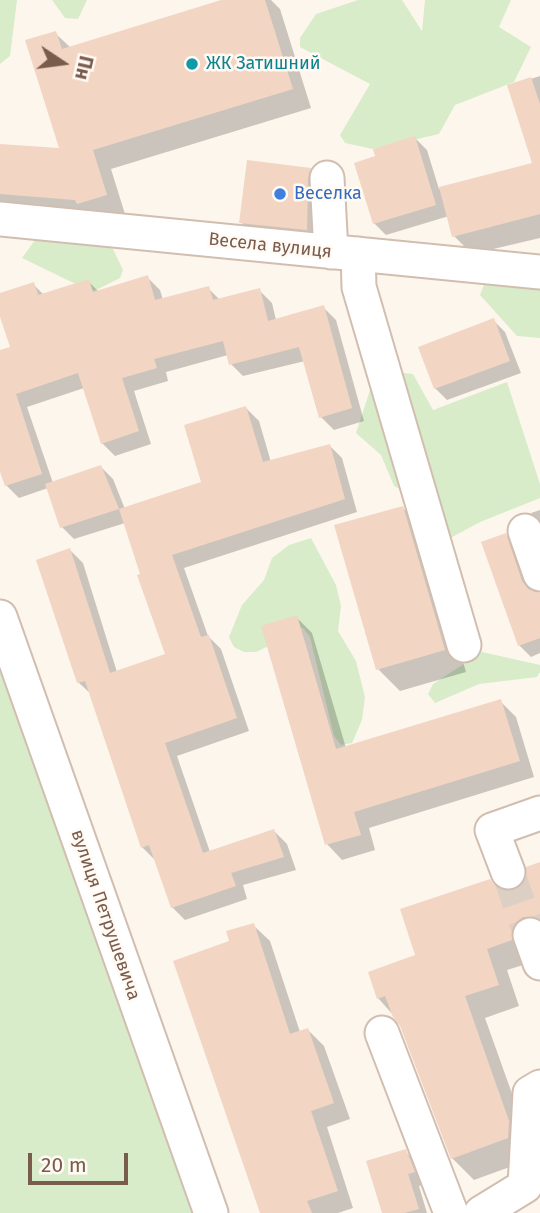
<!DOCTYPE html>
<meta charset="utf-8">
<style>
body{margin:0}
#map{position:relative;width:540px;height:1213px;overflow:hidden;background:#fdf6ec;font-family:"Fira Sans",sans-serif}
canvas{display:block}
.north{position:absolute;left:28px;top:28px;width:70px;height:70px;-webkit-text-stroke:5px #fffaf3;paint-order:stroke;rotate:103deg;font-size:19px;font-weight:700;line-height:28px;text-align:center;color:#7a5c4d}
.north::after{content:'';display:block;margin:auto;width:24px;height:32px;background:#7a5c4d;clip-path:polygon(50% 0,100% 100%,50% 72%,0 100%)}
.scale{position:absolute;left:28px;top:1153px;width:100px;height:32px;box-sizing:border-box;border:4px solid #7a5c4d;border-top:0;padding-left:9px;font-size:21px;line-height:24px;white-space:nowrap;color:#7a5c4d;-webkit-text-stroke:5px #fffaf3;paint-order:stroke}
</style>
<div id="map">
<canvas width="540" height="1213"></canvas>
<div class="north">Пн</div>
<div class="scale">20 m</div>
</div>
<script>
const g = document.querySelector('canvas').getContext('2d');
g.lineJoin = 'round';
function fill(path, color) { g.fillStyle = color; g.fill(path, 'evenodd'); }
const poly = rows => new Path2D(rows.map(r => 'M' + r).join(''));
function strokePath(path, color, width, dash) { g.strokeStyle = color; g.lineWidth = width; g.lineCap = dash ? 'butt' : 'round'; g.setLineDash(dash || []); g.stroke(path); }
function drawText(font, color, halo, rows, align = 'center') {
  g.font = font + ' "Fira Sans",sans-serif'; g.lineWidth = 5; g.setLineDash([]); g.textBaseline = 'middle'; g.strokeStyle = halo; g.fillStyle = color; for (const [text, x, y, turn = 0] of rows) {
    g.save(); g.translate(x, y); g.rotate((+turn || 0) * Math.PI / 180); g.textAlign = isNaN(turn) ? turn : align; if (halo) g.strokeText(text, 0, 0); g.fillText(text, 0, 0); g.restore();
  }
}
const green = poly([
 [0,0,17,0,10,56,0,64],
 [52,0,87,0,78,19,65,18],
 [358,0,402,0,422,31,425,0,511,0,499,27,531,47,514,82,455,105,439,134,373,149,345,143,340,135,370,84,300,47,300,38,316,14],
 [50,232,112,247,123,270,120,278,96,290,88,290,22,258,35,240],
 [488,274,540,282,540,338,517,336,480,295],
 [403,373,413,374,433,410,507,382,540,484,540,498,480,522,432,548,414,496,394,486,381,455,356,433,372,384],
 [311,538,336,585,341,606,338,631,356,661,365,697,362,720,352,743,341,745,334,736,310,637,303,628,292,626,277,642,256,652,244,652,234,647,229,637,242,605,264,580,272,558,289,545],
 [482,652,540,665,540,672,537,677,479,684,435,703,428,694,433,684],
 [0,656,193,1213,0,1213]
]);
const shadow = poly([
 [227,0,271,0,280,9,311,108,111,169,125,214,97,223,0,211,0,145,61,150,55,33,71,48],
 [540,76,540,238,472,254,454,236,449,216,386,235,374,223,377,157,415,138,427,150,439,189,534,164,509,86],
 [310,170,322,181,318,241,253,234,241,222],
 [147,277,160,290,163,300,208,288,220,300,259,290,272,303,276,320,323,307,336,320,364,421,334,430,321,417,305,361,243,376,231,364,228,355,166,372,168,381,134,391,151,444,115,456,102,443,84,388,27,407,53,483,101,467,113,479,125,509,203,483,246,408,259,421,271,462,329,445,342,458,357,512,184,568,208,636,221,649,249,731,177,756,210,852,274,831,287,844,296,870,243,885,247,899,185,920,172,907,155,860,142,847,92,695,78,682,70,550,83,563,117,672,167,655,125,523,74,539,62,527,48,488,19,498,6,485,0,466,0,352,12,348,0,311,0,295,33,284,44,295,88,281,99,292],
 [494,321,505,332,521,373,447,400,435,388],
 [403,508,425,530,466,672,400,691,378,669],
 [540,510,540,521,531,513],
 [506,535,518,547,536,594,540,594,540,653,531,657,519,645],
 [296,617,312,633,346,748,500,701,516,717,534,777,369,828,375,850,342,860,327,844],
 [540,864,540,942,533,962,507,970,519,1006,485,1018,530,1144,529,1160,474,1180,452,1158,402,1025,378,998,418,956,498,889,515,892,525,885],
 [253,925,270,941,300,1032,308,1030,324,1046,350,1119,327,1127,353,1208,338,1213,262,1213,232,942],
 [405,1151,417,1163,425,1184,419,1186,427,1213,384,1213]
]);
const building = poly([
 [221,0,265,0,293,89,93,150,107,195,77,204,75,200,0,194,0,144,59,148,25,40,56,31,62,49],
 [531,77,540,104,540,214,452,237,439,187,532,163,507,85],
 [415,136,436,205,373,224,354,163,375,156,373,149],
 [247,160,311,168,308,179,307,230,239,223],
 [148,275,155,300,209,286,213,300,260,288,268,321,324,305,352,408,319,418,299,347,229,365,223,341,154,359,157,368,122,378,139,431,101,444,78,373,16,394,42,474,5,486,0,472,0,350,10,347,0,317,0,293,34,282,38,295,89,279,93,292],
 [494,318,510,361,434,389,418,347],
 [246,406,263,462,330,444,345,499,172,555,201,637,209,635,237,718,165,743,203,853,274,829,284,857,231,873,236,886,171,908,149,845,141,848,85,681,77,683,36,560,70,548,110,673,165,654,137,575,140,574,119,509,201,482,184,425],
 [101,465,119,509,60,528,45,484],
 [403,506,445,650,376,670,334,525],
 [506,533,522,581,528,589,540,593,540,638,518,646,481,542],
 [297,615,336,749,501,699,520,761,354,812,361,835,325,845,261,626],
 [540,862,540,919,523,917,515,923,512,940,487,949,499,985,465,996,509,1121,508,1138,451,1159,400,1026,393,1017,385,996,377,999,368,972,415,955,400,909,490,879,496,887,514,890,523,884,526,867],
 [254,923,290,1034,308,1028,334,1103,311,1111,338,1191,307,1201,312,1213,260,1213,173,961,229,941,226,931],
 [406,1149,415,1172,408,1174,419,1209,404,1213,382,1213,366,1161]
]);
const minorTunnel = poly([
 [508,872,530,935]
]);
const minor = poly([
 [327,178,331,252],
 [0,219,540,272],
 [358,254,359,287,464,645],
 [525,531,540,574],
 [0,617,211,1213],
 [508,872,492,830,540,813],
 [530,935,540,963],
 [382,1033,451,1213],
 [481,1213,525,1186,530,1093,540,1087]
]);
const markers = [
 [192,64,7,"#0f9aa8"],
 [280,194,7,"#3f7fe0"]
];
const cultureNames = [
 ["ЖК Затишний",206,64]
];
const shopNames = [
 ["Веселка",294,194]
];
const streetNames = [
 ["Весела вулиця",270,246,6],
 ["вулиця Петрушевича",105,915,71]
];
fill(green, '#d8ecc9');
fill(shadow, '#0003');
fill(building, '#f3d5c3');
strokePath(minorTunnel, '#dcd0c4', 33, [33, 17]);
strokePath(minor, '#d1beb0', 37);
strokePath(minor, '#fff', 33);
for (const [x, y, r, color] of markers) { const dot = new Path2D(); dot.arc(x, y, r, 0, 2 * Math.PI); g.fillStyle = color; g.fill(dot); strokePath(dot, '#fffaf3', 2.5); }
drawText('18px', '#0d838f', '#fffaf3', cultureNames, 'left');
drawText('18px', '#366cbe', '#fffaf3', shopNames, 'left');
drawText('18px', '#7a5c4d', '#fffaf3', streetNames);
</script>
